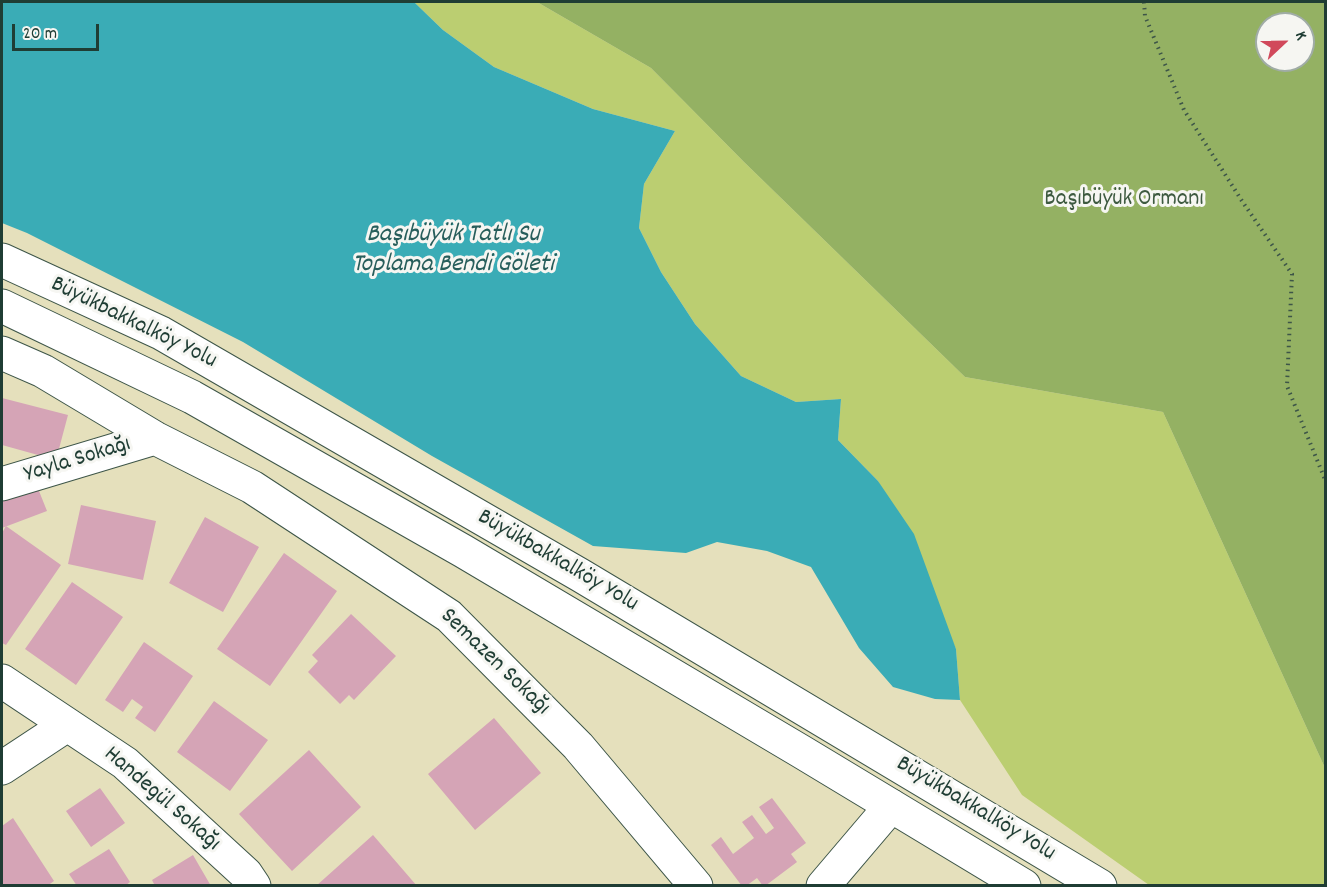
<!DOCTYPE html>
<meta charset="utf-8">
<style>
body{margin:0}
#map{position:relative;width:1327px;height:887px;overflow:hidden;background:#e5e0bc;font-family:Dekko,sans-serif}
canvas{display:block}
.frame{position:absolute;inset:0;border:3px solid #1f3d34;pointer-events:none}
.north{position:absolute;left:1255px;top:12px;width:60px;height:60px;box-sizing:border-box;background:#f6f6f2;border:2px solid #a0aca6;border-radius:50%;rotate:68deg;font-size:16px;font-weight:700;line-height:24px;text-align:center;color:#1f3d34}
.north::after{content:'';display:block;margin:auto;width:21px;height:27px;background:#d1495b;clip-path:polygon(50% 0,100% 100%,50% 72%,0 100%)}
.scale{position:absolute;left:12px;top:24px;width:87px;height:27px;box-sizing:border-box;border:3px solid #1f3d34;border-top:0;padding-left:8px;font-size:18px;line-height:21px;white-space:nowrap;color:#1f3d34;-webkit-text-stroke:4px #f6f6f2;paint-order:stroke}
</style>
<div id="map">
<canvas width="1327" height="887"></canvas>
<div class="frame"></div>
<div class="north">K</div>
<div class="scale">20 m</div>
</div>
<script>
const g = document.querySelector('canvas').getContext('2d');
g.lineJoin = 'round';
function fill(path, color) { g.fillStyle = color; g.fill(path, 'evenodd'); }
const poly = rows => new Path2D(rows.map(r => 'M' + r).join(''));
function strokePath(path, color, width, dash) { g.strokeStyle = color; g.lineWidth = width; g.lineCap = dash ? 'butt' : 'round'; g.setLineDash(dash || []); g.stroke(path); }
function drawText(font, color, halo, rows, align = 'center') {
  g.font = font + ' Dekko,sans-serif'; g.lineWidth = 6; g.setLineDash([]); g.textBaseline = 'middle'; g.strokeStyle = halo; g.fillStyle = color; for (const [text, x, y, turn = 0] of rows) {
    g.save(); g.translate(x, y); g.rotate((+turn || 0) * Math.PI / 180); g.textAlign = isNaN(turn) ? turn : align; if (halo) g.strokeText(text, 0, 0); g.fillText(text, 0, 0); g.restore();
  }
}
const green = poly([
 [414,2,537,2,651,68,744,162,965,377,1163,412,1325,768,1325,885,1149,885,1022,795,960,700,956,649,878,481,838,440,841,399,796,402,741,376,695,324,661,272,639,228,644,184,675,131,593,109,494,67,443,30]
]);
const forest = poly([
 [537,2,1325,2,1325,768,1163,412,965,377,744,162,651,68],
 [1267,24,1303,24,1303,60,1267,60]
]);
const water = poly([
 [2,2,414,2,443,30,494,67,593,109,675,131,644,184,639,228,661,272,695,324,741,376,796,402,841,399,838,440,878,481,914,534,956,649,960,700,935,699,893,687,859,648,811,567,767,551,717,542,686,553,593,546,432,456,243,342,27,233,2,223]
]);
const building = poly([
 [2,398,68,415,56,460,2,445],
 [35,481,47,511,2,528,2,493],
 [81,505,156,521,143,580,68,564],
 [205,517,259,547,223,612,169,583],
 [6,526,61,565,6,645,2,643,2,533],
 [284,553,337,591,270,686,217,649],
 [72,582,123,617,76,685,25,649],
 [351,614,396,656,354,700,349,695,340,704,308,672,318,661,312,655],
 [144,642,193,676,155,732,135,718,143,707,132,699,123,712,105,700],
 [214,701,268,740,230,791,177,752],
 [494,718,541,773,475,830,428,774],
 [309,750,361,807,292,871,239,814],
 [100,788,125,823,91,847,66,811],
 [772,798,806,843,791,854,797,862,765,886,763,886,757,878,746,886,742,886,711,845,721,837,733,854,754,838,742,822,752,815,766,834,774,828,759,807],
 [13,818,54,881,47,886,2,886,2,826],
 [373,835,417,886,316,886],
 [109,849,130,882,125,886,77,886,69,874],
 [193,855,211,886,155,886,152,880]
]);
const path = poly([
 [1144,2,1145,16,1184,110,1242,201,1292,274,1287,386,1326,482]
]);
const minor = poly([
 [2,353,43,371,155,438,252,487,449,616,578,746,696,886],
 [2,484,155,438],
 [2,681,125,763,246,874,254,886],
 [2,768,67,725],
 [823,886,891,806]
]);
const trunk = poly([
 [2,260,161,333,580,575,1100,886],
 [2,306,192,397,463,551,802,752,1024,886]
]);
const parkNames = [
 ["Başıbüyük Ormanı",1124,201]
];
const streetNames = [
 ["Büyükbakkalköy Yolu",133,324,26],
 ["Yayla Sokağı",78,461,-17],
 ["Büyükbakkalköy Yolu",557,562,30],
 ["Semazen Sokağı",494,663,44],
 ["Handegül Sokağı",161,800,41],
 ["Büyükbakkalköy Yolu",975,810,31]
];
const waterNames = [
 ["Başıbüyük Tatlı Su",453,236],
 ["Toplama Bendi Göleti",453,266]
];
fill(green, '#bbce71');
fill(forest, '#94b163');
fill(water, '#3aacb6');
fill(building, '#d5a4b6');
strokePath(minor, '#3d5548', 35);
strokePath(trunk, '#3d5548', 35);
strokePath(path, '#3d5548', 4, [1.5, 4.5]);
strokePath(minor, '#fff', 33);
strokePath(trunk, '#fff', 33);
drawText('24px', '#3e5a40', '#f6f6f2', parkNames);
drawText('24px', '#1f3d34', '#f6f6f2', streetNames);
drawText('italic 26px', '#275e5b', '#f6f6f2', waterNames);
</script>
